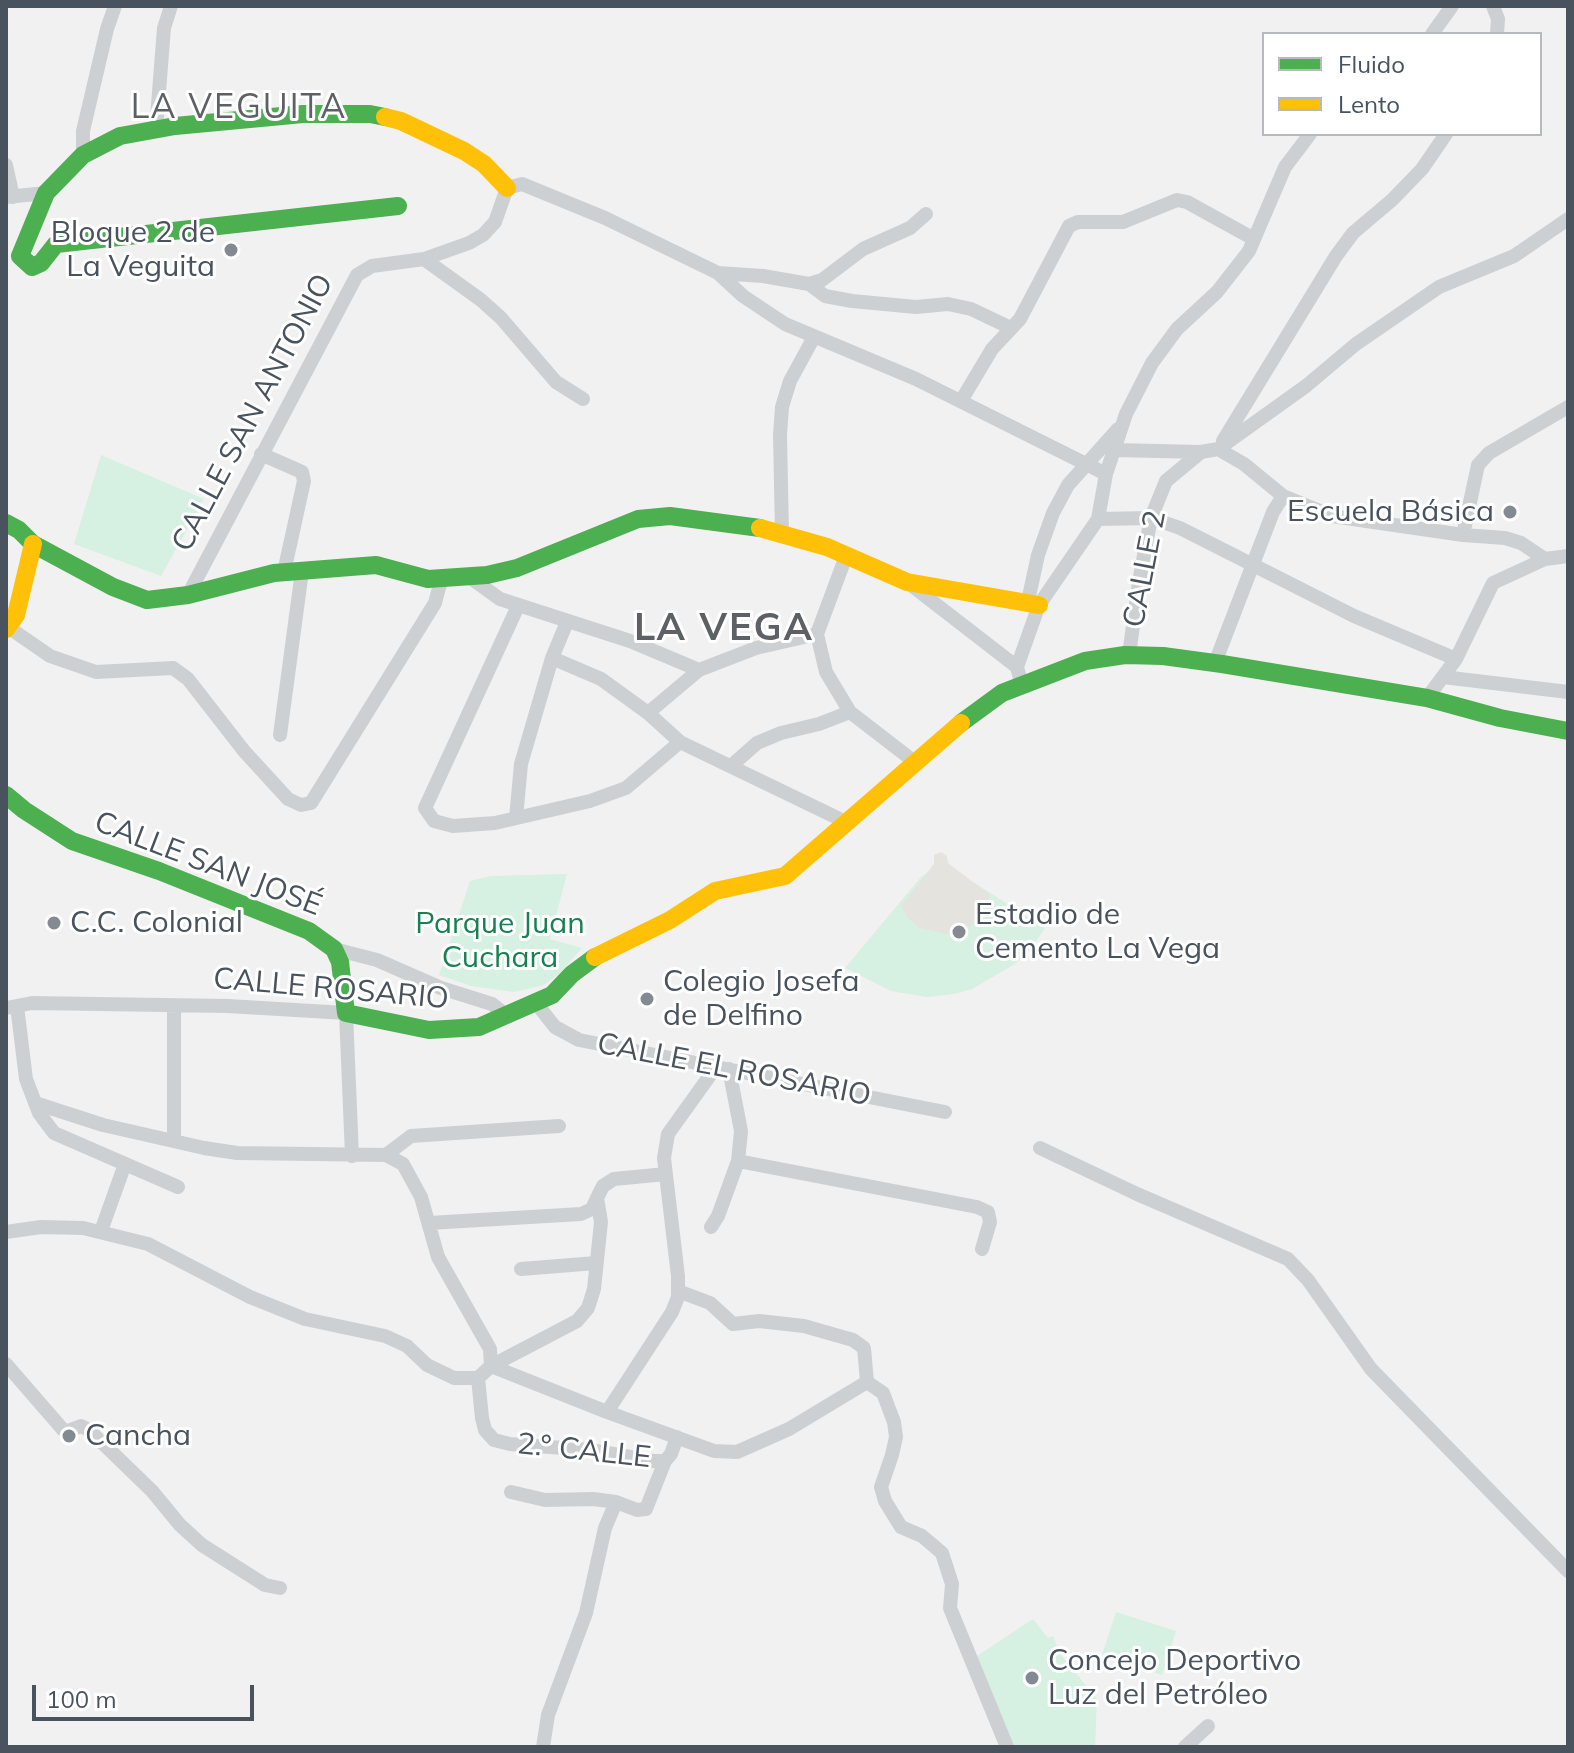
<!DOCTYPE html>
<meta charset="utf-8">
<style>
body{margin:0}
#map{position:relative;width:1574px;height:1753px;overflow:hidden;background:#f2f1f1;font-family:Mulish,sans-serif}
canvas{display:block}
.frame{position:absolute;inset:0;border:8px solid #48535e;pointer-events:none}
.legend{position:absolute;left:1262px;top:32px;width:280px;height:104px;box-sizing:border-box;background:#fff;border:2px solid #b6babf;margin:0;padding:10px 14px;list-style:none;font-size:24px;color:#48535e}
.legend li{display:flex;align-items:center;gap:16px;height:40px}
.legend b{width:40px;border:2px solid #b6babf}
.scale{position:absolute;left:32px;top:1685px;width:222px;height:36px;box-sizing:border-box;border:4px solid #48535e;border-top:0;padding-left:10px;font-size:24px;line-height:28px;white-space:nowrap;color:#48535e;-webkit-text-stroke:6px #fff;paint-order:stroke}
</style>
<div id="map">
<canvas width="1574" height="1753"></canvas>
<div class="frame"></div>
<ul class="legend">
<li><b style="height:10px;background:#4caf50"></b>Fluido</li>
<li><b style="height:10px;background:#ffc107"></b>Lento</li>
</ul>
<div class="scale">100 m</div>
</div>
<script>
const g = document.querySelector('canvas').getContext('2d');
g.lineJoin = 'round';
function fill(path, color) { g.fillStyle = color; g.fill(path, 'evenodd'); }
const poly = rows => new Path2D(rows.map(r => 'M' + r).join(''));
function strokePath(path, color, width, dash) { g.strokeStyle = color; g.lineWidth = width; g.lineCap = dash ? 'butt' : 'round'; g.setLineDash(dash || []); g.stroke(path); }
function drawText(font, color, halo, rows, align = 'center') {
  g.font = font + ' Mulish,sans-serif'; g.lineWidth = 6; g.setLineDash([]); g.textBaseline = 'middle'; g.strokeStyle = halo; g.fillStyle = color; for (const [text, x, y, turn = 0] of rows) {
    g.save(); g.translate(x, y); g.rotate((+turn || 0) * Math.PI / 180); g.textAlign = isNaN(turn) ? turn : align; if (halo) g.strokeText(text, 0, 0); g.fillText(text, 0, 0); g.restore();
  }
}
const green = poly([
 [101,455,204,499,161,576,74,544],
 [956,871,1045,928,1029,951,1015,964,972,989,954,994,927,997,891,991,845,968,921,877,928,872],
 [567,874,550,939,582,948,560,973,544,985,514,992,471,986,439,975,470,881,491,876],
 [1116,1612,1176,1631,1162,1675,1102,1655],
 [1033,1619,1048,1638,1053,1636,1060,1654,1097,1699,1095,1747,1009,1747,977,1656]
]);
const sand = poly([
 [941,852,947,856,948,863,990,895,981,916,972,925,960,932,946,934,920,928,908,918,901,906,934,864,934,855]
]);
const street = poly([
 [1493,6,1498,19,1497,34],
 [1432,34,1452,6],
 [156,130,164,28,171,6],
 [83,155,83,131,107,29,115,6],
 [6,165,13,197],
 [6,197,46,193],
 [424,259,481,300,501,318,556,382,583,399],
 [718,273,763,276,809,284,825,296,852,301,916,307,948,304,971,309,1011,328],
 [809,284,822,280,863,249,910,228,926,214],
 [961,401,992,349,1020,319,1069,226,1078,222,1123,222,1177,200,1187,202,1254,239],
 [1223,441,1336,256,1353,233,1392,200,1422,169,1446,134],
 [1218,449,1244,464,1283,496,1332,516,1463,535,1505,538,1521,543,1545,559],
 [1115,450,1201,452,1218,449,1306,386,1356,344,1439,287,1514,256,1568,219],
 [261,454,302,472,304,481,284,572],
 [1098,519,1151,518,1180,528,1354,616,1456,659],
 [782,534,780,435,782,407,790,381,814,337],
 [1463,535,1478,465,1489,453,1568,407],
 [468,576,500,599,630,641,699,670],
 [911,585,1017,667],
 [188,595,357,275,372,266,424,259,469,243,483,235,495,222,507,188,522,184,605,218,718,273,743,296,785,324,916,379,1106,474],
 [1028,601,1038,555,1053,513,1068,485,1118,429],
 [518,606,425,808,434,821,453,826,495,823,590,801,626,788,680,742],
 [8,627,50,656,96,672,173,668,188,679,244,751,288,799,301,805,311,803,435,603,442,577],
 [817,634,826,672,850,712,916,763],
 [1129,655,1139,582,1151,518,1166,481,1201,452],
 [552,658,601,679,648,713,680,742,848,823],
 [1215,663,1273,512,1283,496],
 [1443,677,1568,692],
 [1022,686,1017,667,1039,605,1098,519,1106,474,1126,414,1152,363,1177,329,1217,292,1249,251,1285,167,1310,134],
 [1427,698,1456,659,1493,583,1545,559,1568,556],
 [648,713,699,670,756,648,817,634,846,556],
 [280,735,302,571],
 [731,766,757,743,781,733,819,724,850,712],
 [516,818,521,764,552,658,567,622],
 [334,949,377,960,441,988,492,1004,507,1016],
 [536,1003,555,1027,579,1040,945,1112],
 [17,1006,26,1079,39,1113,54,1133,178,1187],
 [6,1008,32,1003,228,1006,346,1013,352,1156],
 [729,1069,741,1131,738,1161,977,1207,988,1212,990,1222,982,1249],
 [35,1103,103,1125,204,1148,237,1153,386,1155,403,1164,421,1197,438,1257,490,1349,491,1366],
 [174,1141,174,1006],
 [1040,1148,1137,1194,1288,1259,1308,1280,1371,1369,1568,1571],
 [386,1155,411,1136,559,1126],
 [429,1223,581,1214,592,1209,597,1198],
 [711,1227,718,1216,738,1161],
 [101,1231,125,1164],
 [6,1232,41,1227,83,1228,148,1244,250,1297,305,1319,385,1336,407,1346,427,1365,454,1378,478,1378,491,1366,577,1321,588,1308,594,1289,601,1222,597,1198,603,1186,614,1179,666,1174],
 [521,1269,596,1263],
 [678,1291,710,1303,733,1324,759,1321,804,1326,853,1340,864,1348,867,1382],
 [6,1364,65,1432,81,1426,89,1430,152,1491,180,1525,202,1545,265,1585,280,1588],
 [491,1366,607,1412,714,1451,737,1452,789,1429,867,1382],
 [478,1378,482,1418,485,1430,494,1440,510,1444,590,1450,654,1461,665,1461,671,1454,677,1437],
 [867,1382,883,1393,894,1422,896,1437,892,1455,881,1487,885,1501,901,1527,922,1536,942,1553,952,1584,950,1608,1007,1747],
 [607,1412,672,1312,678,1297,678,1276,664,1158,668,1134,716,1067],
 [511,1492,545,1500,593,1499,616,1502,637,1510,646,1509,665,1461],
 [543,1747,548,1715,586,1613,605,1528,616,1502],
 [1185,1747,1208,1726]
]);
const fast = poly([
 [385,117,370,114,303,114,175,126,120,136,83,155,46,193,20,256,32,267,41,263,56,244,398,206],
 [6,523,19,530,33,544,113,587,147,600,188,595,274,573,376,565,428,579,487,575,517,568,638,519,670,516,760,528],
 [961,723,1002,693,1085,661,1125,655,1163,656,1222,664,1427,698,1500,718,1568,731],
 [6,795,24,810,72,841,159,871,309,931,334,949,340,962,346,1013,429,1030,479,1027,552,995,572,974,595,957]
]);
const slow = poly([
 [385,117,401,121,464,151,484,164,507,188],
 [760,528,827,547,907,582,1039,605],
 [6,629,16,615,33,544],
 [595,957,670,920,715,891,785,876,961,723]
]);
const markers = [
 [231,250,8,"#848a91"],
 [1510,512,8,"#848a91"],
 [54,923,8,"#848a91"],
 [959,932,8,"#848a91"],
 [647,999,8,"#848a91"],
 [69,1436,8,"#848a91"],
 [1032,1678,8,"#848a91"]
];
const poiNames = [
 ["Bloque 2 de",215,233,"right"],
 ["La Veguita",215,267,"right"],
 ["Escuela Básica",1494,512,"right"],
 ["Estadio de",975,915],
 ["Cemento La Vega",975,949],
 ["C.C. Colonial",70,923],
 ["Colegio Josefa",663,982],
 ["de Delfino",663,1016],
 ["Cancha",85,1436],
 ["Concejo Deportivo",1048,1661],
 ["Luz del Petróleo",1048,1695]
];
const streetNames = [
 ["CALLE SAN ANTONIO",253,413,-62],
 ["CALLE 2",1145,569,-79],
 ["CALLE SAN JOSÉ",208,864,21],
 ["CALLE ROSARIO",331,989,5],
 ["CALLE EL ROSARIO",734,1070,11],
 ["2.° CALLE",584,1451,6]
];
const parkNames = [
 ["Parque Juan",500,924],
 ["Cuchara",500,958]
];
const quarterNames = [
 ["LA VEGUITA",239,108]
];
const districtNames = [
 ["LA VEGA",724,629]
];
fill(green, '#d6f0e1');
fill(sand, '#e5e3de');
strokePath(street, '#cdd0d2', 14);
strokePath(fast, '#4caf50', 18);
strokePath(slow, '#ffc107', 18);
for (const [x, y, r, color] of markers) { const dot = new Path2D(); dot.arc(x, y, r, 0, 2 * Math.PI); g.fillStyle = color; g.fill(dot); strokePath(dot, '#fff', 3); }
drawText('30px', '#48535e', '#fff', poiNames, 'left');
drawText('30px', '#48535e', '#fff', streetNames);
drawText('30px', '#178151', '#fff', parkNames);
g.letterSpacing = '2px';
drawText('34px', '#5d6065', '#fff', quarterNames);
g.letterSpacing = '0px';
g.letterSpacing = '2px';
drawText('bold 38px', '#5d6065', '#fff', districtNames);
g.letterSpacing = '0px';
</script>
